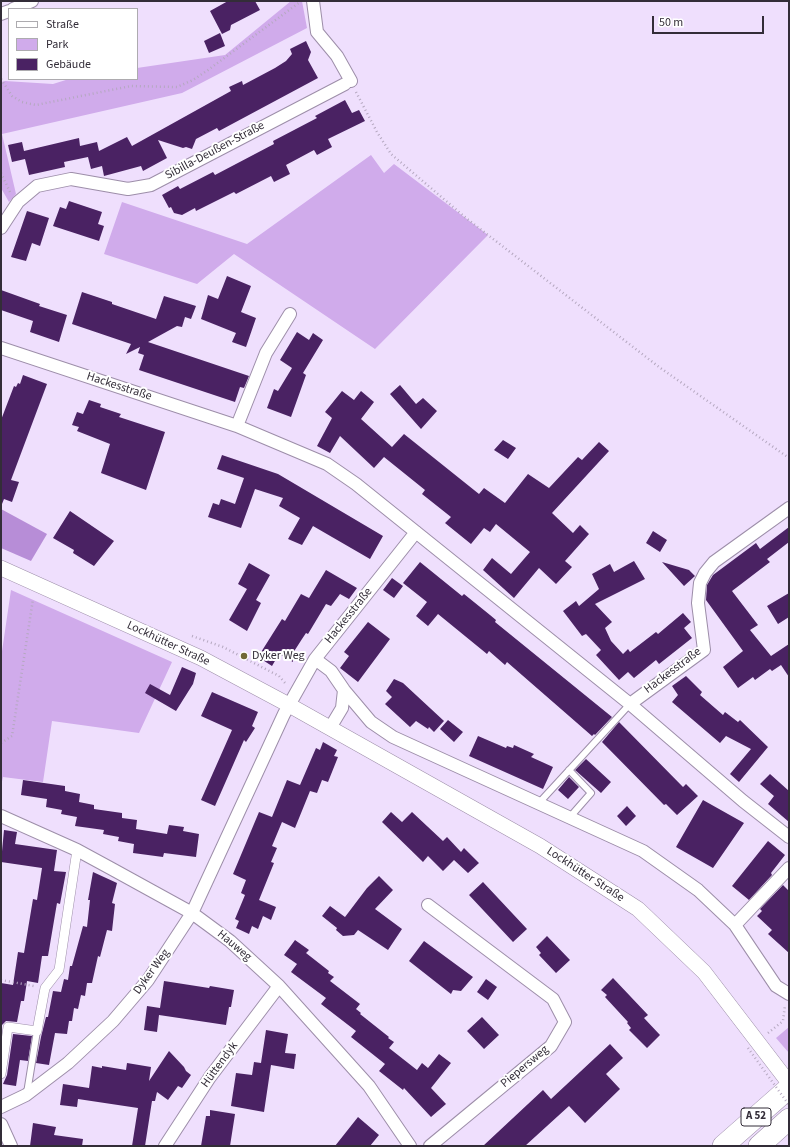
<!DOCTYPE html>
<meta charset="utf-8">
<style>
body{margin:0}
#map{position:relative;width:790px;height:1147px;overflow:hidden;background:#efdffd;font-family:"Source Sans 3",sans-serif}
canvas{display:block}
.frame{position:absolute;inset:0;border:2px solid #332d38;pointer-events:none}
.legend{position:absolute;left:8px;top:8px;width:130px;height:72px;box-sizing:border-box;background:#fff;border:1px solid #adabaf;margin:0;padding:5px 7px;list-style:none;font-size:12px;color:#332d38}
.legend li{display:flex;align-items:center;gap:8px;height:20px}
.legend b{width:20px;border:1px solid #adabaf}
.scale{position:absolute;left:652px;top:16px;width:112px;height:18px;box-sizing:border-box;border:2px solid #332d38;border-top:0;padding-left:5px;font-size:12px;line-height:14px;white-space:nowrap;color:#332d38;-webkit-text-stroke:3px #fff;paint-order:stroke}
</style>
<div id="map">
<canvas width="790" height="1147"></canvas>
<div class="frame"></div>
<ul class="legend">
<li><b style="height:5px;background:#fff"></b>Straße</li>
<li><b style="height:11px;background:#d0abeb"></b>Park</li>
<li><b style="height:11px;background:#4a2263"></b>Gebäude</li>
</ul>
<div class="scale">50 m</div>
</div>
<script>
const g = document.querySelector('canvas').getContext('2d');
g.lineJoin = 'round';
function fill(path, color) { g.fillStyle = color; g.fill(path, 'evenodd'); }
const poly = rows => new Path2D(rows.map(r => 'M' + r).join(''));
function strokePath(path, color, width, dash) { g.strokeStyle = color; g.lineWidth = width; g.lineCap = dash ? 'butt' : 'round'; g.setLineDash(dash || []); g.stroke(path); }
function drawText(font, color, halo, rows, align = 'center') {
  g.font = font + ' "Source Sans 3",sans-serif'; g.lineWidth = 4; g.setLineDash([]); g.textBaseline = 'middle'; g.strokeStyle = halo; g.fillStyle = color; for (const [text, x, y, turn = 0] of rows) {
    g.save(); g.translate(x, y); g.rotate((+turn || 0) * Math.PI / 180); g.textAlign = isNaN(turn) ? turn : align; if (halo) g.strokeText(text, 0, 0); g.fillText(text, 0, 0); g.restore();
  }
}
const green = poly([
 [291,1,302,1,307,28,182,93,2,134,16,194,9,202,1,188,1,82,5,81,53,84,69,79,137,79,137,68,225,55],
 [371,155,384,173,394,164,488,235,375,349,234,254,197,284,104,254,122,202,247,244],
 [11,590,172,662,139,733,52,721,43,782,3,777,1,786,1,658],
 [789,1027,789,1053,776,1038]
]);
const forest = poly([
 [1,509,47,534,31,561,1,548]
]);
const building = poly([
 [228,1,255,1,260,10,231,25,230,30,222,34,210,11],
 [220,33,225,46,209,53,204,41],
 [306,41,311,52,308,60,318,78,219,131,217,128,196,139,192,149,186,147,183,148,158,140,167,158,143,171,141,166,104,176,102,166,91,169,88,157,64,162,65,167,29,175,25,159,12,162,8,145,22,142,24,151,79,138,80,146,97,142,99,151,127,137,132,146,231,91,229,87,242,81,243,85,275,68,286,61,292,54,290,49],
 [345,100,352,113,359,110,365,121,328,139,332,147,317,155,314,150,286,165,290,174,274,182,271,176,236,194,234,192,196,211,195,208,182,215,174,213,171,207,169,208,162,195,178,186,180,189,213,172,215,175,274,144,273,141,317,118,315,116],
 [69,201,102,212,98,224,104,226,99,241,53,226,60,207,66,209],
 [27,211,49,218,40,246,32,243,26,261,11,257],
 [227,276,251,286,241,312,256,318,246,347,232,342,236,333,201,319,208,295,218,299],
 [1,290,40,304,39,306,67,315,59,342,30,332,33,321,1,310],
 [82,292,112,302,112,304,156,319,164,296,196,306,191,319,185,317,182,327,177,326,148,342,249,376,244,388,240,387,235,402,139,370,144,355,138,353,140,347,126,354,131,344,72,324],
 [297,332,309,340,313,333,323,340,303,373,306,375,291,417,267,408,274,389,278,391,292,368,280,360],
 [23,375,47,384,11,480,19,482,12,502,4,499,2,504,1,504,1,420,14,386,16,387,18,383,20,384],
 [400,385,416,404,423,398,437,411,421,429,390,394],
 [342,391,354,400,361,391,374,402,361,419,392,447,404,434,479,494,484,488,505,503,528,474,549,488,578,457,582,460,599,442,609,451,552,513,573,533,580,525,589,534,565,561,572,567,556,584,539,568,514,598,483,570,492,558,511,574,530,552,496,524,490,532,484,528,471,544,445,523,451,517,422,494,425,490,384,457,374,468,340,436,330,453,317,446,332,418,325,412],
 [89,400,101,404,100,407,121,414,119,417,165,432,146,490,101,473,110,444,77,431,79,427,72,425,77,412,83,414],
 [503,440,516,448,508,459,494,450],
 [222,455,278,474,383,536,370,559,313,526,302,545,288,539,300,518,279,506,283,498,255,489,241,528,208,517,213,503,219,505,221,499,235,504,244,478,217,469],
 [70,511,114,541,94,566,73,553,74,550,53,538],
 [789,527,789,542,767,559,770,562,732,591,758,625,750,630,771,656,789,644,789,677,781,665,772,671,770,669,755,680,753,677,738,688,723,667,743,651,706,600,707,585,713,575,756,543,760,549],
 [653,531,667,540,660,552,646,543],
 [634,561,645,579,595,604,612,622,605,628,611,641,623,654,628,649,630,652,656,632,658,634,683,613,691,622,684,628,692,638,659,664,656,660,634,678,628,672,619,680,596,655,601,650,586,634,582,636,563,611,576,601,579,606,599,589,592,574,610,564,614,572],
 [420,562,462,596,464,594,490,615,496,620,495,622,612,717,595,735,594,734,592,736,507,662,505,665,489,651,487,654,438,614,428,626,416,616,427,602,403,583],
 [662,562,689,570,695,576,684,586],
 [249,563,270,575,256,600,261,603,247,631,229,620,247,589,238,584],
 [326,570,357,588,349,599,340,594,331,606,326,604,308,634,306,633,302,639,293,653,293,662,279,654,272,666,258,657,282,619,285,621,301,594,309,598],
 [392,578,403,586,394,598,383,590],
 [789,593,789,617,778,624,767,606],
 [368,622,390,639,358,682,340,668,349,656,344,652],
 [182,667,196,673,193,684,176,711,145,693,150,684,170,695],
 [686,676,702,692,700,695,723,715,725,712,738,722,740,720,768,747,739,782,730,774,751,749,726,736,720,743,672,702,678,695,672,686],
 [394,679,403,683,444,721,434,732,429,727,428,729,416,721,410,727,385,704,392,697,386,691],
 [212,692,258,712,252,726,255,728,246,742,244,740,215,806,201,800,232,730,201,716],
 [448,720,463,732,454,742,440,729],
 [619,722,683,787,686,784,698,796,677,815,666,804,664,805,602,742],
 [478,736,506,748,507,746,513,748,514,745,534,754,531,757,553,767,543,789,469,756],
 [323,742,337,750,334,756,338,757,328,782,322,780,317,793,310,791,295,828,282,822,272,846,277,848,271,862,274,863,259,900,276,907,271,920,263,916,258,929,252,926,249,934,236,928,239,921,235,919,245,895,241,893,246,880,233,874,259,812,272,817,287,780,300,785,316,748,320,750],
 [586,759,611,782,601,793,575,770],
 [770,774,789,791,789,822,768,804,774,796,760,784],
 [569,777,579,787,568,799,558,790],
 [23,780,65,786,65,791,80,794,79,802,94,805,94,809,122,813,122,818,137,820,136,829,167,834,169,825,184,827,183,831,199,834,196,857,164,853,163,857,133,853,134,844,118,841,119,837,103,834,104,830,75,826,77,817,61,814,62,810,46,807,47,799,21,795],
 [703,800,744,823,713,868,676,847],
 [627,806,636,816,626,826,617,816],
 [391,812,402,822,412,812,443,841,447,837,461,852,464,848,479,863,468,873,454,860,443,871,428,856,423,862,382,822],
 [4,830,17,832,15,844,57,850,54,871,66,872,60,904,57,903,48,956,42,956,38,983,27,981,24,1001,21,1001,17,1022,6,1021,2,1025,1,1025,1,983,13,985,18,952,24,953,33,899,37,900,42,868,1,862],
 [768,841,785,855,771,873,772,875,749,900,732,886],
 [93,872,117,883,112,903,115,904,112,931,107,930,100,957,98,956,92,983,87,983,85,996,81,995,78,1009,74,1008,72,1021,69,1021,67,1034,55,1033,49,1065,36,1063,41,1037,46,1017,48,1017,53,991,61,992,64,979,68,980,70,966,72,966,83,926,87,927,90,900,88,900],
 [379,876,393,890,375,909,402,929,388,950,358,930,354,935,343,936,336,930,337,928,322,916,330,906,345,917,367,888],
 [483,882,527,929,513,942,469,895],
 [783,885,789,891,789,953,768,934,772,930,757,916,762,911,760,909],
 [547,936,570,960,556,973,539,955,541,953,536,947],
 [295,940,309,950,306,953,329,971,328,973,334,977,330,981,360,1004,356,1009,361,1013,360,1014,389,1037,388,1038,394,1042,389,1048,417,1070,422,1063,428,1068,439,1054,451,1063,431,1088,446,1104,431,1117,404,1088,403,1090,379,1071,385,1064,351,1037,356,1031,321,1004,326,998,291,972,297,964,284,955],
 [424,941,473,977,461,991,453,990,451,994,409,961],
 [613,978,648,1015,644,1018,660,1035,647,1048,629,1030,631,1028,627,1023,628,1022,605,997,607,995,601,990],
 [486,979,497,987,488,1000,477,992],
 [164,981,209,988,210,986,234,990,231,1007,229,1007,226,1025,159,1015,157,1032,144,1030,147,1006,160,1008],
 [482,1017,499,1035,484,1049,467,1031],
 [266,1030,288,1034,285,1053,296,1054,294,1069,271,1065,264,1112,231,1106,236,1073,252,1075,254,1062,261,1063],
 [13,1034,32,1036,28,1061,20,1060,16,1086,3,1084,7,1075],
 [610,1044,623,1058,606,1074,620,1089,585,1123,569,1106,525,1146,483,1146,543,1090,551,1099],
 [169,1051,184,1067,186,1071,191,1075,182,1088,178,1086,168,1100,157,1092,155,1101,152,1101,145,1146,132,1146,138,1108,78,1099,77,1107,60,1105,63,1084,89,1088,92,1066,102,1068,102,1066,126,1070,127,1063,151,1067,149,1081],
 [210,1110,235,1114,230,1146,201,1146,206,1116,210,1116],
 [358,1117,379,1135,370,1146,335,1146],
 [33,1123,56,1127,54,1135,83,1139,82,1146,30,1146]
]);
const path = poly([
 [1,79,12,96,22,102,36,105,131,86,177,87,193,80,208,70,300,2],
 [356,92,377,132,391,154,466,218,659,367,789,458],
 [1,173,10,192],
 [192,636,223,647,279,676,286,684],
 [1,743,12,736,33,599],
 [1,980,34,986],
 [768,1033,783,1021,785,1005]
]);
const service = poly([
 [569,770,591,793,570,817],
 [538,804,630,704],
 [27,1093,37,1031]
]);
const pedestrian = poly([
 [1,1074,8,1027,37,1031,45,988,59,970,77,850]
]);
const minor = poly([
 [313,1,317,32,337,56,351,81],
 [13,9,32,1],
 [1,14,9,11],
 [1,228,18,202,37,186,71,179,128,189,151,185,345,84],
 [1,348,237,426,327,464,356,484,630,704,743,801,789,837],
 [237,426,266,353,290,314],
 [315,659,331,671,344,690,371,722,393,737,643,851,698,890,735,925,776,986,789,994],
 [630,704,704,650,698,603,700,583,705,573,714,562,789,508],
 [330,728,342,708,344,690],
 [1,816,77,850,112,869,192,913,230,941,279,986,369,1086,410,1146],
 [428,905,553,999,565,1022,551,1046,430,1146],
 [735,925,789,868],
 [1,1107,26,1095,68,1063,113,1021,148,980,192,913,284,714,315,659,416,532],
 [1,1124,11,1146],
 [165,1146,210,1077,279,986]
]);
const tertiary = poly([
 [1,568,201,658,289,705,540,846,638,909,704,972,789,1083]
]);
const motorway = poly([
 [723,1146,789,1088],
 [759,1146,789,1119]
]);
const pathBridge = poly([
 [748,1048,789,1105]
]);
const markers = [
 [244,656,4,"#716835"]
];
const shields = [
 [756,1117,30]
];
const shieldNames = [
 ["A 52",756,1117]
];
const streetNames = [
 ["Sibilla-Deußen-Straße",215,151,-28],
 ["Hackesstraße",119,387,18],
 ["Hackesstraße",349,616,-51],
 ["Lockhütter Straße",168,644,25],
 ["Hackesstraße",673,671,-37],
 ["Lockhütter Straße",585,875,33],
 ["Hauweg",234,946,40],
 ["Dyker Weg",152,972,-54],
 ["Hüttendyk",220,1065,-54],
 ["Piepersweg",525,1067,-40]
];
const poiNames = [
 ["Dyker Weg",252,656]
];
fill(green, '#d0abeb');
fill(forest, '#b78dd7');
fill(building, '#4a2263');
strokePath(service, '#9d8ea9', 8);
strokePath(pedestrian, '#9d8ea9', 10);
strokePath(minor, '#9d8ea9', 14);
strokePath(tertiary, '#9d8ea9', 16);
strokePath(motorway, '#9d8ea9', 22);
strokePath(path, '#b5a8c0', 2.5, [1, 3]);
strokePath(service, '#fff', 6);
strokePath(pedestrian, '#fff', 9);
strokePath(minor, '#fff', 12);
strokePath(tertiary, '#fff', 15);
strokePath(motorway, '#fff', 21);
strokePath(pathBridge, '#b5a8c0', 2.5, [1, 3]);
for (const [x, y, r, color] of markers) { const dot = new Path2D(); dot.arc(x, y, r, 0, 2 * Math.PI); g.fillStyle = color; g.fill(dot); strokePath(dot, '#fff', 1.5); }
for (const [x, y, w] of shields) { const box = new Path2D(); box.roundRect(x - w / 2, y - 9, w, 18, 3); g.fillStyle = '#fff'; g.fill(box); strokePath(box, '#332d38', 1); }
drawText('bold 11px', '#332d38', null, shieldNames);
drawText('12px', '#332d38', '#fff', streetNames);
drawText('12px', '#332d38', '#fff', poiNames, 'left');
</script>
